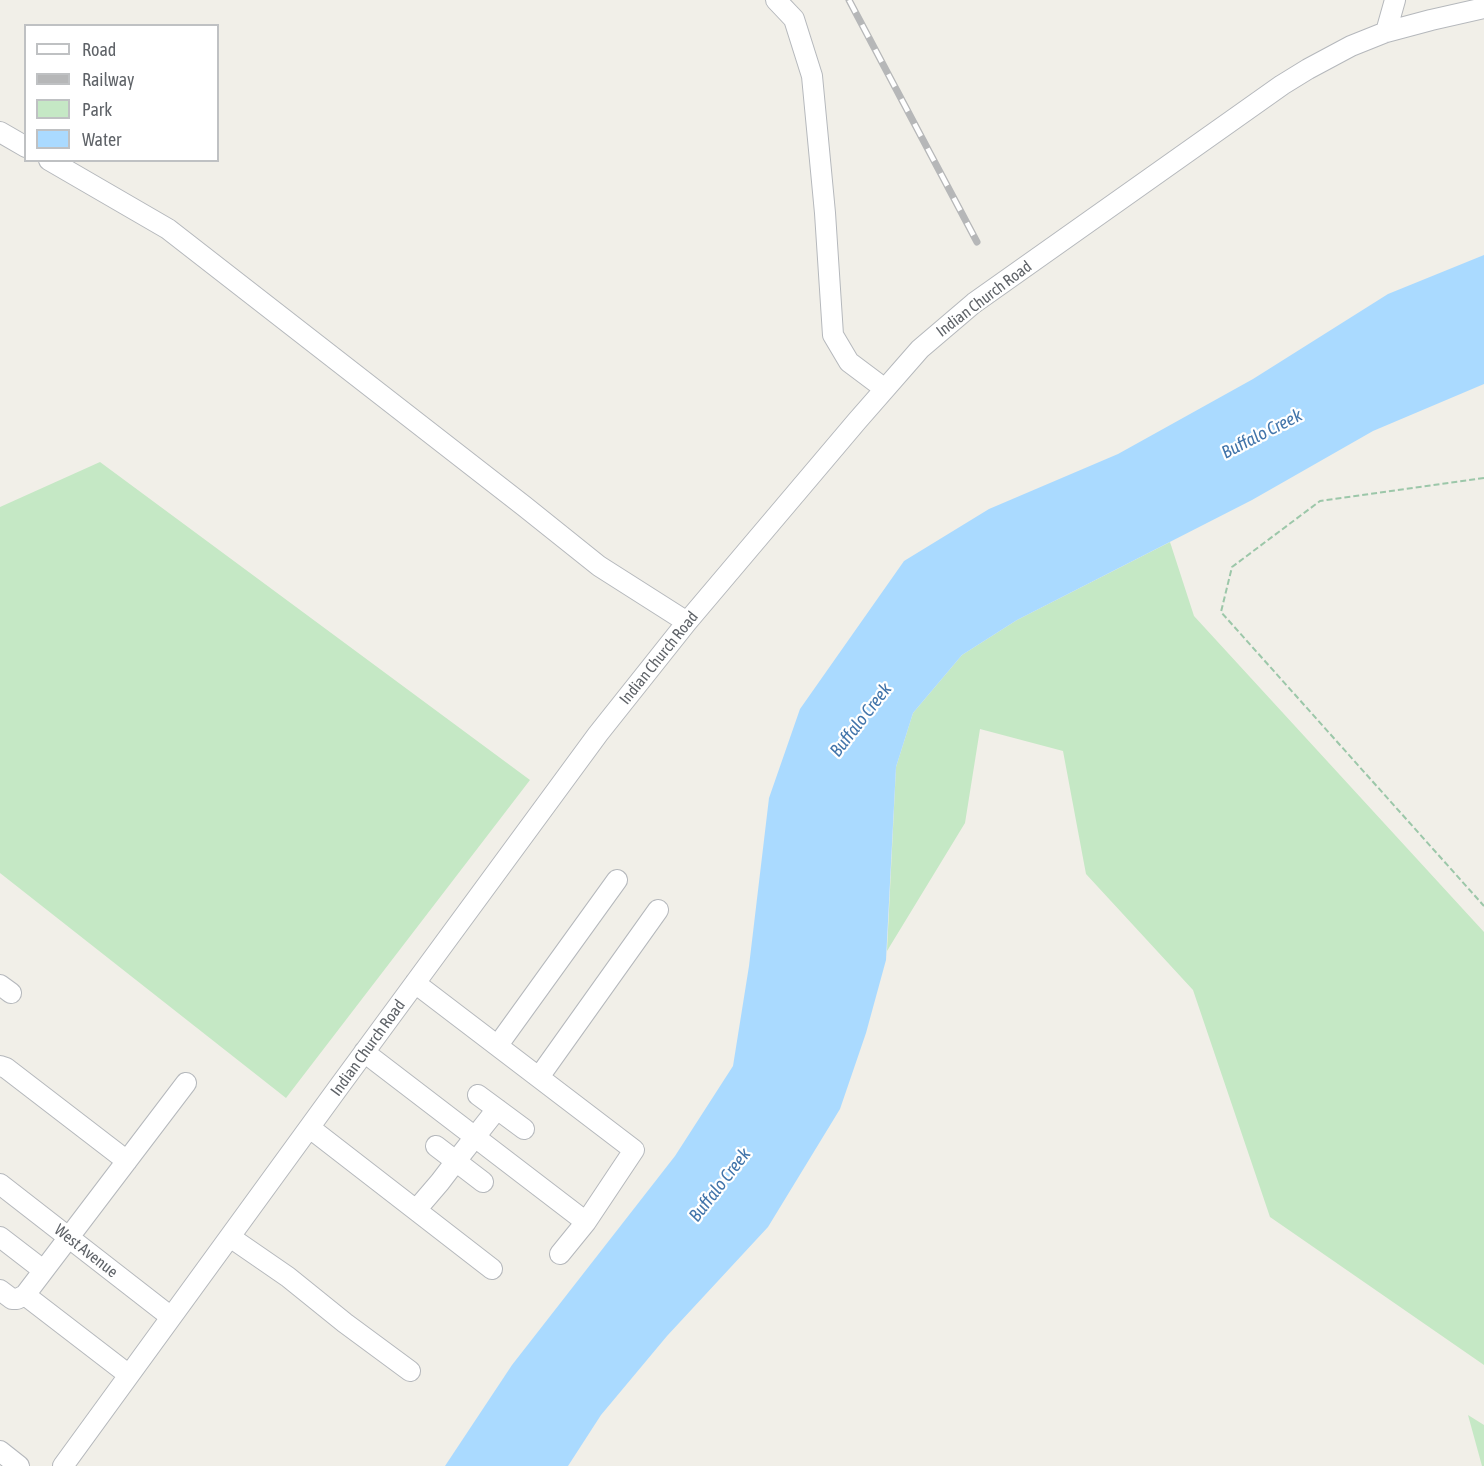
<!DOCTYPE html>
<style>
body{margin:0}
#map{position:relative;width:1484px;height:1466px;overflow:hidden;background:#f1efe8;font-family:"Asap Condensed",sans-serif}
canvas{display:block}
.legend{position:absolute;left:24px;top:24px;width:195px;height:138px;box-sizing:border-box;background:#fff;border:2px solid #bfc1c3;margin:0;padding:8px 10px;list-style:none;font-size:18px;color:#5f6368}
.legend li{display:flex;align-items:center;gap:12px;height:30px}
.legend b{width:30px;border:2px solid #bfc1c3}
</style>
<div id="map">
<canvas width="1484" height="1466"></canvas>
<ul class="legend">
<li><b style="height:8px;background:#fff"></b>Road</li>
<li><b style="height:8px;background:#b6b7b8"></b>Railway</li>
<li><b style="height:16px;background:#c5e8c5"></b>Park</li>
<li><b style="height:16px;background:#aadaff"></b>Water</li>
</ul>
</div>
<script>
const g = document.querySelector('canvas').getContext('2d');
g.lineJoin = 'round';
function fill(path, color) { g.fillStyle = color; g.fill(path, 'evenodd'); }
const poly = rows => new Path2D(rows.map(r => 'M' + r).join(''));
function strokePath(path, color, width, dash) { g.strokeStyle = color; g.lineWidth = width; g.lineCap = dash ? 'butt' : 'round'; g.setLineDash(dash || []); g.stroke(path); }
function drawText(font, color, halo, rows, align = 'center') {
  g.font = font + ' "Asap Condensed",sans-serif'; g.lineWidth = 4.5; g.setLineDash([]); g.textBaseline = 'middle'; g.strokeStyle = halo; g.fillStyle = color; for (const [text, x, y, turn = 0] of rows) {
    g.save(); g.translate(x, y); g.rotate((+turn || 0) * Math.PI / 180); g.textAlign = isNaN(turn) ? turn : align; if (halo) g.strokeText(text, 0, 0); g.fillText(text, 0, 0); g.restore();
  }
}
const green = poly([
 [100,462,530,780,286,1098,0,873,0,507],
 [1170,542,1194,616,1484,932,1484,1365,1270,1217,1193,990,1086,874,1063,751,980,729,965,823,887,951,896,767,913,713,962,655,1017,620],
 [1468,1415,1484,1425,1484,1466,1482,1466]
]);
const water = poly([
 [1484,255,1484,384,1373,431,1252,500,1017,620,962,655,913,713,896,767,886,960,866,1033,840,1109,768,1227,667,1336,601,1415,568,1466,445,1466,512,1365,675,1156,733,1066,749,966,769,798,800,709,904,561,989,509,1118,454,1253,379,1388,294]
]);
const path = poly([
 [1484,478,1320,501,1232,567,1221,612,1484,906]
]);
const minor = poly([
 [776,0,794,19,812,76,825,213,833,335,849,362,885,389],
 [1386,32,1395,0],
 [0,132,26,147],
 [49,160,168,229,524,506,599,566,687,622],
 [415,983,634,1150,586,1222],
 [0,985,11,993],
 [498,1045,617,880],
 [364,1052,586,1222,560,1254],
 [0,1066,6,1068,127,1161],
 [539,1077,658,910],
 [497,1109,524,1129],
 [310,1128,492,1269],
 [436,1146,483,1182],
 [0,1184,171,1317],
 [416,1210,440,1182,456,1161,497,1109,478,1095],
 [0,1237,43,1270],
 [230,1237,288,1277,345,1323,410,1371],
 [0,1290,12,1299,17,1299,25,1295],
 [129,1375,25,1295,186,1083],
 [0,1451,19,1466],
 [63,1466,338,1088,598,734,687,622,857,421,920,349,974,303,1234,119,1282,85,1308,69,1351,46,1386,32,1431,20,1484,8]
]);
const rail = poly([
 [849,0,977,242]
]);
const streetNames = [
 ["Indian Church Road",984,299,-37],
 ["Indian Church Road",659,658,-51],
 ["Indian Church Road",368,1048,-54],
 ["West Avenue",86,1251,38]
];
const waterNames = [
 ["Buffalo Creek",1262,434,-27],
 ["Buffalo Creek",861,720,-52],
 ["Buffalo Creek",720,1185,-52]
];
fill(green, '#c5e8c5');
fill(water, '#aadaff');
strokePath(minor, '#b5b8bc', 22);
strokePath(path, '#9cc7a9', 2, [6, 3]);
strokePath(minor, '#fff', 20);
strokePath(rail, '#b6b7b8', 7);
strokePath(rail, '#fff', 4.5, [14]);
drawText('16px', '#5f6368', '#fff', streetNames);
drawText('italic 18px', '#4174aa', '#fff', waterNames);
</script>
